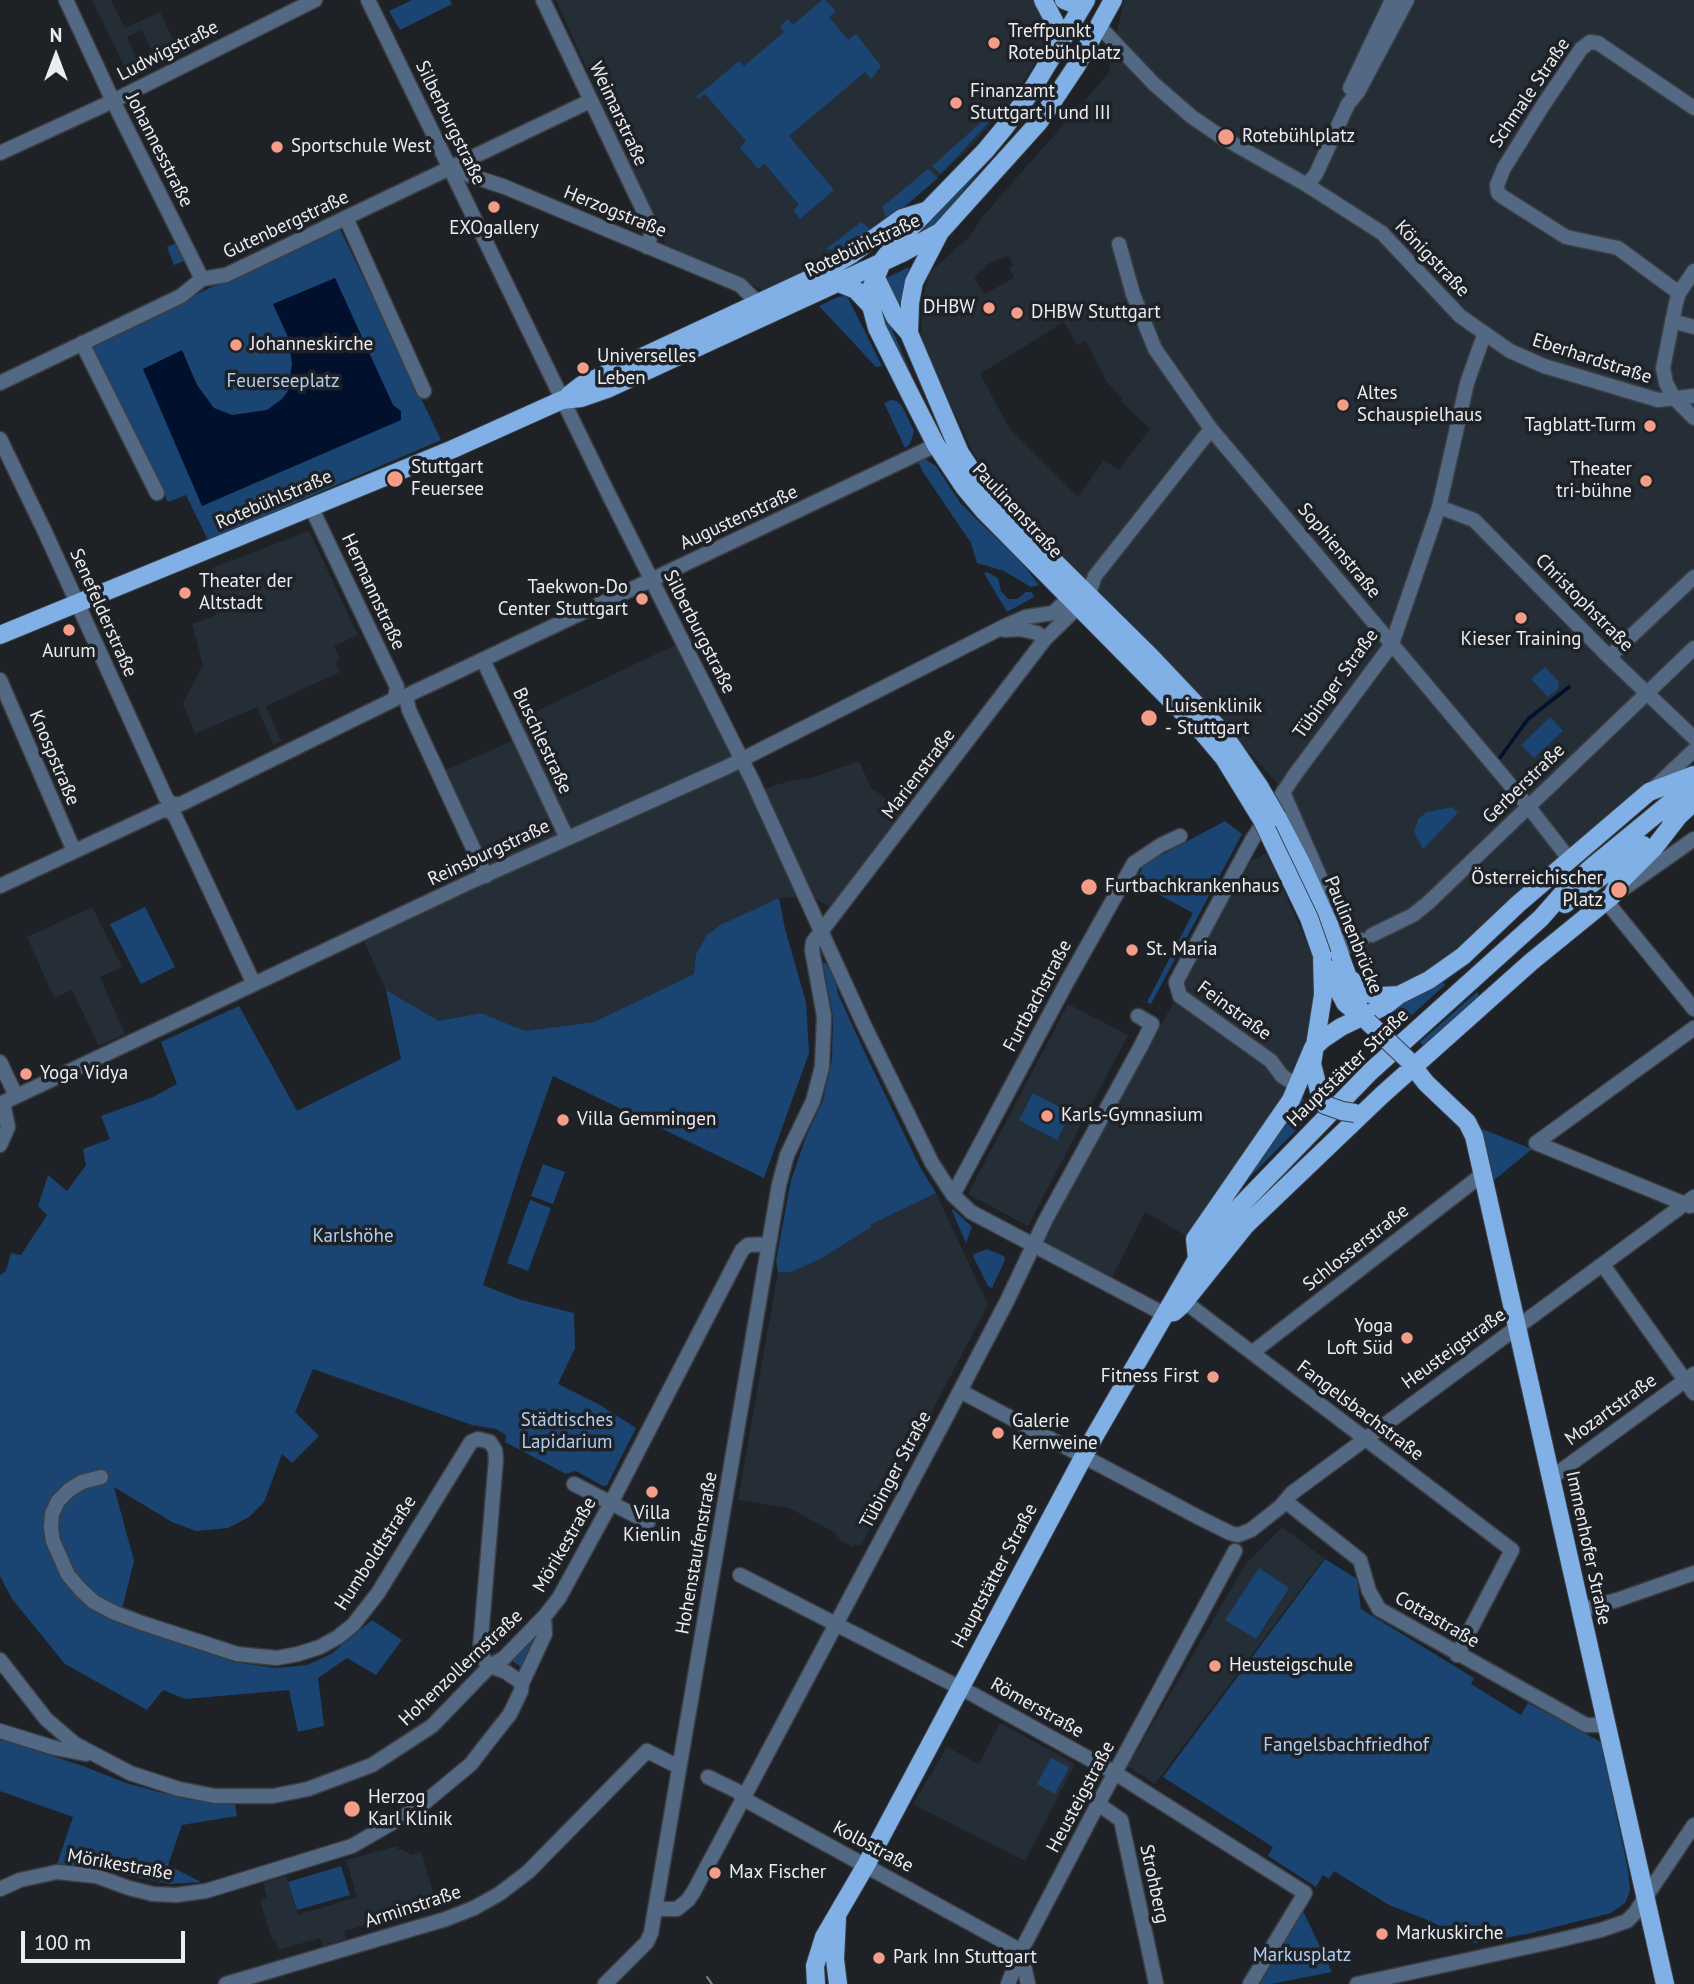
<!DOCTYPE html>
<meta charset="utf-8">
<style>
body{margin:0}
#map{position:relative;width:1694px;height:1984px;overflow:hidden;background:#1e2227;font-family:"PT Sans",sans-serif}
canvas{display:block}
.north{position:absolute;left:21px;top:21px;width:70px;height:70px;-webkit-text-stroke:5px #1e2227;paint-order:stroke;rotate:0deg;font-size:19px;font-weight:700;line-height:28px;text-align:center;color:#eaedf1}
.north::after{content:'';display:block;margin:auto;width:24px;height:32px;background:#eaedf1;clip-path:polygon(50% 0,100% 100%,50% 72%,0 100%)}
.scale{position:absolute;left:21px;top:1931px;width:164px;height:32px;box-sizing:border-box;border:4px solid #eaedf1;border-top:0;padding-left:9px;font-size:21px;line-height:24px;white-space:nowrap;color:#eaedf1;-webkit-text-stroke:5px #1e2227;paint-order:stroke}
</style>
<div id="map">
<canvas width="1694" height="1984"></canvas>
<div class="north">N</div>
<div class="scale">100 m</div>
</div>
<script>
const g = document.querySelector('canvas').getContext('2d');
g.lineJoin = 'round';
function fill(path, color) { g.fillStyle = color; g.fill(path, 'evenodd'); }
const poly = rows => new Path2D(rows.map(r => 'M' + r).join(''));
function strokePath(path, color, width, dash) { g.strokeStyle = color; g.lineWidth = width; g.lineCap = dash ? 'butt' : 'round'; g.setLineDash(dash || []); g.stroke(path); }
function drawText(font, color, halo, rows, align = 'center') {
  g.font = font + ' "PT Sans",sans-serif'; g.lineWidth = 7; g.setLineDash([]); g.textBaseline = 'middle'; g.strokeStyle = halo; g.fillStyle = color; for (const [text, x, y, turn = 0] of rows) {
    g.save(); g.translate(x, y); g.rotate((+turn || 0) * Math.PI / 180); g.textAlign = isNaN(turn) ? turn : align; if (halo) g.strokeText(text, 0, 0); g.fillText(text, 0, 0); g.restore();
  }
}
const built = poly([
 [92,0,111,0,125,28,160,12,179,52,158,63,142,30,127,37,142,70,129,76],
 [556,0,1037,0,1047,25,1048,35,1045,47,1010,102,970,148,876,231,779,287,763,291,727,270,668,250],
 [1124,0,1694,0,1694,741,1664,770,1459,952,1377,1007,1286,793,1220,720,1096,598,989,481,972,450,925,348,921,333,922,300,930,272,970,236,983,216,1108,74],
 [1008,256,1013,265,1009,268,1014,278,985,294,974,277,990,263],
 [1064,322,1077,345,1085,340,1107,382,1123,399,1121,401,1150,429,1119,470,1104,460,1078,497,1009,428,980,374],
 [309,531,358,635,334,646,340,659,335,661,340,672,266,706,281,741,273,745,257,707,195,734,183,703,203,665,192,624,216,615,217,603,204,571],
 [675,645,742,759,758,791,792,780,811,778,859,761,871,788,906,812,835,909,810,896,779,898,720,925,707,935,696,954,694,974,594,1022,525,1031,481,1013,439,1021,386,990,359,930,492,869,445,770,524,736,518,720],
 [1267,853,1313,956,1318,979,1314,1020,1286,1102,1192,1239,1145,1212,1110,1281,1041,1244,1251,861],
 [92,907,122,967,100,977,125,1034,99,1046,72,990,54,998,27,937],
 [1068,1004,1128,1035,1028,1226,968,1194],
 [936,1193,988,1305,862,1544,859,1546,855,1544,853,1547,836,1538,837,1534,789,1508,738,1500,778,1272,791,1272,870,1225],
 [1282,1527,1324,1558,1155,1784,1128,1766,1245,1565],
 [1000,1723,1075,1764,1025,1861,913,1804,947,1747,979,1764],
 [397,1846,398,1850,402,1849,411,1855,421,1851,435,1898,422,1902,423,1906,419,1913,409,1917,402,1912,380,1919,380,1921,344,1931,346,1939,323,1946,320,1938,279,1950,275,1940,272,1940,260,1900,267,1898,263,1883,286,1876,298,1915,357,1897,346,1860]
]);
const green = poly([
 [412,0,450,0,452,4,400,30,389,11],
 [822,0,825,0,836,11,829,17,848,40,856,34,881,66,871,79,865,72,789,136,834,190,800,219,793,210,799,205,765,164,758,169,740,148,746,141,705,94,698,99,696,97,739,61,744,66,784,32,780,26,788,19,793,25],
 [1056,60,1060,62,1030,112,935,224,912,239],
 [986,118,990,121,941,174,932,166],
 [928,169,938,178,888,221,882,207],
 [861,222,872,230,847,251,826,249],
 [339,227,441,440,208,540,186,495,168,502,89,345],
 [177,243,184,261,174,265,167,247],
 [909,267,901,313,884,279],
 [844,296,848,298,882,366,876,367,819,306,838,297],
 [879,299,929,415,884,331],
 [891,400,897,401,902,406,914,431,910,444,905,448,884,403],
 [925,459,936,466,961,504,1022,563,1039,585,1031,587,1004,571,977,563,971,543,923,472,918,462],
 [987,572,998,578,1001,591,1008,599,1017,599,1026,592,1032,592,1034,597,1007,612,984,573],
 [1545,667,1559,682,1558,689,1548,697,1531,679],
 [1550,717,1563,731,1534,758,1521,745],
 [1453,807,1458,813,1423,849,1414,832,1418,819,1427,812],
 [1225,821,1242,834,1151,1004,1147,1002,1193,913,1135,882,1142,869,1139,867],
 [779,898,785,929,806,1002,809,1053,764,1178,553,1076,521,1166,483,1285,518,1299,574,1313,575,1348,558,1384,600,1405,636,1428,607,1485,603,1486,576,1471,566,1474,505,1442,506,1435,496,1429,472,1425,313,1369,295,1412,319,1436,292,1463,282,1454,264,1502,249,1517,228,1528,196,1531,172,1522,114,1487,134,1561,119,1621,234,1662,276,1668,307,1665,331,1654,372,1620,402,1640,376,1675,347,1658,318,1678,324,1726,298,1732,289,1690,185,1699,163,1690,147,1710,65,1664,12,1599,0,1576,0,1275,6,1271,11,1253,21,1255,47,1215,38,1206,48,1175,67,1191,86,1165,83,1149,110,1139,101,1116,153,1097,177,1084,161,1042,239,1006,297,1111,401,1059,386,990,439,1021,481,1013,525,1031,594,1022,694,974,696,954,707,935,720,925],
 [145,907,175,967,141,984,110,924],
 [823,963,826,963,836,982,838,994,865,1053,920,1167,936,1193,870,1225,871,1227,822,1258,791,1272,778,1272,776,1261,791,1180,806,1137,823,1100,832,1060,833,1017],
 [1442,981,1445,985,1402,1024,1393,1009],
 [1477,992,1481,999,1426,1048,1420,1042],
 [1033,1093,1071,1113,1057,1140,1019,1120],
 [1302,1098,1317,1109,1236,1191,1295,1107],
 [1482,1129,1532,1149,1493,1181,1481,1130],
 [543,1164,565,1172,553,1204,531,1196],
 [530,1200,551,1208,528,1271,507,1263],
 [953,1209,972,1227,966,1243,952,1211],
 [987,1249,1004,1256,1005,1260,992,1288,988,1286,973,1256,974,1254],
 [1325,1559,1357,1579,1361,1609,1474,1678,1471,1684,1521,1715,1528,1703,1601,1742,1628,1870,1630,1891,1625,1903,1611,1913,1527,1934,1474,1943,1425,1919,1389,1905,1334,1871,1329,1879,1323,1875,1316,1887,1268,1856,1273,1847,1163,1777],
 [1259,1568,1289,1588,1256,1639,1225,1620],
 [535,1637,537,1638,522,1668,511,1660],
 [0,1739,83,1766,126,1783,189,1800,235,1804,237,1816,182,1825,168,1865,201,1882,170,1884,101,1870,57,1864,73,1817,0,1791],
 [1051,1758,1069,1767,1055,1794,1037,1784],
 [341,1866,350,1895,297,1910,288,1882],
 [1303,1911,1332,1972,1271,1984,1260,1984]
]);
const water = poly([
 [335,278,393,405,401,411,401,420,202,506,143,369,182,350,197,385,214,408,232,415,267,410,282,399,288,391,292,364,288,337,273,304]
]);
const stream = poly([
 [1499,759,1528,719,1569,687]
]);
const minor = poly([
 [66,0,113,101,202,279],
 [368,0,609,495,752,780,864,1025,932,1163,953,1195,971,1212,1164,1314],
 [543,0,647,218,651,235,647,247],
 [1098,25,1154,84,1192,117,1220,136,1307,185,1382,233,1460,316,1510,351,1544,366,1658,400,1694,396],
 [1350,88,1392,0],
 [0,153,113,101,315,0],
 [451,169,505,187,740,285,752,297,755,305],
 [1307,185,1316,174,1348,104,1358,92,1407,0],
 [346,218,424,391],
 [1119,244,1133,294,1155,349,1211,429,1528,806,1570,860],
 [1694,271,1679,293,1676,303,1663,368,1666,383,1674,398,1694,418],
 [1679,293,1618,248,1566,237,1503,197,1498,193,1497,185,1504,168,1542,107,1581,49,1590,42,1598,43,1694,108],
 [1672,321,1694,327],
 [82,343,157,493],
 [0,383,181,296,202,279,226,275,590,101],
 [0,439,45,532,166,798,171,804,181,804,395,699,397,687,311,507],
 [1439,507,1474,520,1609,657,1694,738],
 [1004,630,1021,629,1037,633,1045,639],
 [1609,657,1694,577],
 [483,660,567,838],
 [0,680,74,851],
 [1654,788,1694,750],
 [1283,792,1350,946,1362,940],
 [486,876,409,710,407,702,408,695,936,445],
 [0,886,161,811,169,810,175,816,254,984],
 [1613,896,1694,839],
 [1606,901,1694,1009],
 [1372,935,1413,915,1428,903,1694,648],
 [0,1062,16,1096],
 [1298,1086,1282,1076,1271,1061,1180,996,1176,982,1252,840,1294,776,1392,644,1439,507,1467,383,1484,335],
 [0,1104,468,883,727,767,1007,625,1026,617,1053,613,1070,597,1088,596,1095,576,1211,429],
 [1536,1143,1694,1028],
 [1536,1143,1690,1206],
 [0,1145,8,1127,3,1103],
 [953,1195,1068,980,1134,863,1161,845,1180,836],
 [1603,1265,1694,1393],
 [1185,1302,1512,1550,1457,1655],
 [1253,1352,1483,1174],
 [960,1391,1198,1517,1230,1533,1238,1535,1251,1530,1280,1507,1292,1493,1694,1197],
 [101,1477,82,1482,69,1490,58,1501,52,1514,51,1528,53,1541,68,1575,80,1589,94,1602,115,1613,142,1623,237,1654,277,1658,298,1654,320,1647,338,1637,353,1625,378,1593,471,1442,478,1439,490,1442,495,1450,496,1459,480,1649,484,1660,490,1666,506,1672,522,1683],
 [1551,1478,1694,1374],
 [574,1484,648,1522],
 [1285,1501,1360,1560,1369,1591,1379,1609,1586,1725,1606,1725],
 [740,1575,974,1695,1115,1773,1305,1893,1250,1984],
 [1581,1610,1617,1600,1694,1573],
 [0,1660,46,1719,75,1744,130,1773,179,1789,215,1796,273,1796,308,1789,372,1765,432,1726,490,1666,504,1658,544,1617,559,1598,611,1503,742,1250,748,1245,769,1244],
 [0,1731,55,1748,86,1754],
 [708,1777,739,1792,742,1798,1021,1951],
 [1098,1804,1121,1820,1156,1984],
 [0,1889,20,1880,57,1872,96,1876,129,1888,153,1894,176,1895,206,1891,352,1846,418,1808,471,1764,484,1747,510,1714,521,1691,522,1683,545,1634,544,1617],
 [656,1909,677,1909,688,1900,694,1891,950,1410,1007,1301,1045,1221,1141,1046,1152,1024,1138,1016],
 [1021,1952,1028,1984],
 [226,1984,446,1919,474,1908,499,1894,528,1872,647,1751,679,1767],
 [605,1984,647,1942,651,1933,779,1185,787,1155,813,1101,822,1067,824,1016,812,950,813,942,1045,639,1079,606,1078,598],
 [1008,1984,1021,1951,1098,1804,1235,1551],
 [1357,1984,1555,1941,1601,1930,1627,1921,1635,1913,1694,1825]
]);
const major = poly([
 [1043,0,1063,38],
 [1064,0,1081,7],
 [1086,0,1030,93,1005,127,985,151,895,244,883,260,872,286,871,306,877,328,910,394,936,445,964,487,984,511,1203,733],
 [940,232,914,282,910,303,909,333,960,453,989,497,1150,656,1222,732],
 [874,274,895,317,909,333],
 [836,282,856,290,871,306],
 [569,395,582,385,814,277,852,254,902,218,925,211],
 [0,635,453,449,562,400,581,398,607,389,902,253,940,232,1039,122,1077,65,1113,0],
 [1277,817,1302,865,1329,925,1362,1016],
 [1671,823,1694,802],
 [1565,904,1643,845],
 [1327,968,1345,1003,1363,1018],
 [1350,979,1370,994,1380,996,1399,995],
 [1408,1060,1426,1083,1467,1122,1474,1136,1665,1984],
 [1320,1095,1312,1064,1323,995,1322,955],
 [1197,1259,1195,1239,1291,1100,1313,1048,1323,1039,1341,1027,1385,1006,1399,995,1429,980,1463,956,1518,904,1649,792,1694,775],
 [1167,1313,1174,1312,1182,1305,1246,1225,1382,1095,1531,962,1612,896,1618,884,1654,848,1678,817],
 [837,1918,835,1959,838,1984],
 [816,1984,815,1966,824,1937,866,1865,1094,1437,1197,1259,1240,1206,1370,1072,1541,918,1563,893,1592,867,1694,783]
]);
const tram = poly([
 [707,1977,712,1984]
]);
const majorBridge = poly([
 [1222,732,1259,786,1277,817],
 [1203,733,1224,758,1262,820,1309,918,1322,955],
 [1368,1022,1408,1060],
 [1320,1095,1325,1105,1342,1111,1355,1113]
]);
const markers = [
 [994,43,7,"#f49e8a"],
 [956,103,7,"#f49e8a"],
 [1226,137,9,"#f49e8a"],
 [277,147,7,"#f49e8a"],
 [494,207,7,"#f49e8a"],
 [989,308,7,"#f49e8a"],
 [1017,313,7,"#f49e8a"],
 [236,345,7,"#f49e8a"],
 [583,368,7,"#f49e8a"],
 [1343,405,7,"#f49e8a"],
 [1650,426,7,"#f49e8a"],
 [395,479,9,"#f49e8a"],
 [1646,481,7,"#f49e8a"],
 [185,593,7,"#f49e8a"],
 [642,599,7,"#f49e8a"],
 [1521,618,7,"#f49e8a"],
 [69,630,7,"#f49e8a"],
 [1149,718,9,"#f49e8a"],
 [1089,887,9,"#f49e8a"],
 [1619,890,9,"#f49e8a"],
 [1132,950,7,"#f49e8a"],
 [26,1074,7,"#f49e8a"],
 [1047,1116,7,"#f49e8a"],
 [563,1120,7,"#f49e8a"],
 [1407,1338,7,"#f49e8a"],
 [1213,1377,7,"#f49e8a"],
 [998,1433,7,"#f49e8a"],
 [652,1492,7,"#f49e8a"],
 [1215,1666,7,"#f49e8a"],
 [352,1809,9,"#f49e8a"],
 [715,1873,7,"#f49e8a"],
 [1382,1934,7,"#f49e8a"],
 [879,1958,7,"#f49e8a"]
];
const poiNames = [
 ["Treffpunkt",1008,32],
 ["Rotebühlplatz",1008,54],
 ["Finanzamt",970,92],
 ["Stuttgart I und III",970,114],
 ["Rotebühlplatz",1242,137],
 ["Sportschule West",291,147],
 ["EXOgallery",494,229,"center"],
 ["DHBW",975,308,"right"],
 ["DHBW Stuttgart",1031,313],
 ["Johanneskirche",250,345],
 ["Universelles",597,357],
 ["Leben",597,379],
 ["Altes",1357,394],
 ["Schauspielhaus",1357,416],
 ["Tagblatt-Turm",1636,426,"right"],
 ["Stuttgart",411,468],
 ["Feuersee",411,490],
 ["Theater",1632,470,"right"],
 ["tri-bühne",1632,492,"right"],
 ["Theater der",199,582],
 ["Altstadt",199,604],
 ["Taekwon-Do",628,588,"right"],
 ["Center Stuttgart",628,610,"right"],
 ["Kieser Training",1521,640,"center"],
 ["Aurum",69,652,"center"],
 ["Luisenklinik",1165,707],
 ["- Stuttgart",1165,729],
 ["Österreichischer",1603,879,"right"],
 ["Platz",1603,901,"right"],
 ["Furtbachkrankenhaus",1105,887],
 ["St. Maria",1146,950],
 ["Yoga Vidya",40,1074],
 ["Karls-Gymnasium",1061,1116],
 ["Villa Gemmingen",577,1120],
 ["Yoga",1393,1327,"right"],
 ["Loft Süd",1393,1349,"right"],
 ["Fitness First",1199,1377,"right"],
 ["Galerie",1012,1422],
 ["Kernweine",1012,1444],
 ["Villa",652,1514,"center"],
 ["Kienlin",652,1536,"center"],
 ["Heusteigschule",1229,1666],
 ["Herzog",368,1798],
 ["Karl Klinik",368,1820],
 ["Max Fischer",729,1873],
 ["Markuskirche",1396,1934],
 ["Park Inn Stuttgart",893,1958]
];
const streetNames = [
 ["Ludwigstraße",168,51,-27],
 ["Schmale Straße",1530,93,-56],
 ["Weimarstraße",618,114,65],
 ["Silberburgstraße",450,123,64],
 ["Johannesstraße",159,150,63],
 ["Herzogstraße",615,212,22],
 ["Gutenbergstraße",286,225,-25],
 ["Rotebühlstraße",863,246,-25],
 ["Königstraße",1432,259,46],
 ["Eberhardstraße",1592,359,18],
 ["Rotebühlstraße",274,500,-23],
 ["Paulinenstraße",1017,511,47],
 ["Augustenstraße",739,518,-25],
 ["Sophienstraße",1339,551,50],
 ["Hermannstraße",373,592,65],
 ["Christophstraße",1584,603,45],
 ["Senefelderstraße",103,613,66],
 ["Silberburgstraße",699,632,63],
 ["Tübinger Straße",1336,684,-54],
 ["Buschlestraße",542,741,65],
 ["Knospstraße",54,758,67],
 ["Marienstraße",919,774,-53],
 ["Gerberstraße",1524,784,-44],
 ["Reinsburgstraße",489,853,-25],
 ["Paulinenbrücke",1353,935,68],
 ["Furtbachstraße",1038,996,-62],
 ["Feinstraße",1234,1011,36],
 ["Hauptstätter Straße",1348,1068,-44],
 ["Schlosserstraße",1356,1248,-38],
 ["Heusteigstraße",1454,1349,-36],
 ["Mozartstraße",1611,1410,-36],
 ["Fangelsbachstraße",1360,1411,37],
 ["Tübinger Straße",896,1470,-62],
 ["Mörikestraße",565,1545,-60],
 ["Immenhofer Straße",1588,1548,78],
 ["Humboldtstraße",376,1553,-57],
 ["Hohenstaufenstraße",697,1553,-80],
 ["Hauptstätter Straße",995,1576,-62],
 ["Cottastraße",1437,1620,30],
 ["Hohenzollernstraße",461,1668,-43],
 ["Römerstraße",1037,1708,29],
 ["Heusteigstraße",1081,1797,-62],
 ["Kolbstraße",873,1847,28],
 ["Mörikestraße",120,1865,10],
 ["Strohberg",1154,1884,78],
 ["Arminstraße",413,1907,-18]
];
const parkNames = [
 ["Feuerseeplatz",283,382],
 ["Karlshöhe",353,1237],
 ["Städtisches",567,1421],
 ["Lapidarium",567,1443],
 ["Fangelsbachfriedhof",1346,1746],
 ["Markusplatz",1302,1956]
];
fill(built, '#252d37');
fill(green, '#1a4471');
fill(water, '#00102d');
strokePath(stream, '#00102d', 3.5);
strokePath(minor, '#3b3e43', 17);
strokePath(major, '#3b3e43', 20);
strokePath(minor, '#526883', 14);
strokePath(major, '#80b0e6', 18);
strokePath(tram, '#818589', 2);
strokePath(majorBridge, '#3b3e43', 20, []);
strokePath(majorBridge, '#80b0e6', 18);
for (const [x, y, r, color] of markers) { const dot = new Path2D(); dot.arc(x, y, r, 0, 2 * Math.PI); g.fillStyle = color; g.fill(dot); strokePath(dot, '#1e2227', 2.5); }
drawText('19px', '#eaedf1', '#1e2227', poiNames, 'left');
drawText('19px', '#eaedf1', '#1e2227', streetNames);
drawText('19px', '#b1cef0', '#1e2227', parkNames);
</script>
